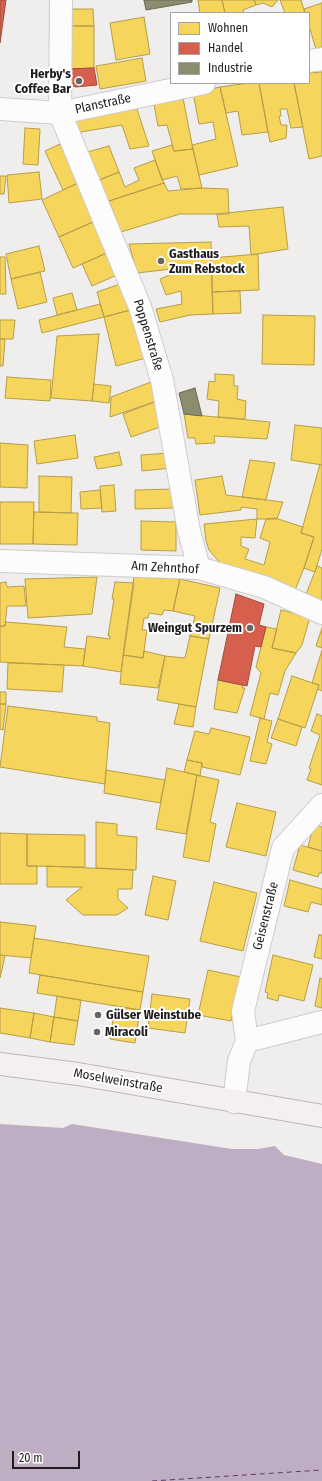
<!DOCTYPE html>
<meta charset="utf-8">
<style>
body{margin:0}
#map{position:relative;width:322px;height:1481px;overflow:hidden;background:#f0eded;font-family:"Fira Sans Condensed",sans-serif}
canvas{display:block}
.legend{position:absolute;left:170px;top:12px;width:140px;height:72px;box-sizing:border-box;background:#fff;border:1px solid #a5a4a4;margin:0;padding:5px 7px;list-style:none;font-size:12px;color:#1e1c1c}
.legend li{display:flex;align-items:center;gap:8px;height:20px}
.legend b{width:20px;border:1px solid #a5a4a4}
.scale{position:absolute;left:12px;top:1451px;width:68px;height:18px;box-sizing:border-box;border:2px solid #1e1c1c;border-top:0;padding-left:5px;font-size:12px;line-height:14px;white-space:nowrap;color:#1e1c1c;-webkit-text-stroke:3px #fff;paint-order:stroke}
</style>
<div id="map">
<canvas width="322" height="1481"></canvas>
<ul class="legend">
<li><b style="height:11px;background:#f6d55c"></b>Wohnen</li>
<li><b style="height:11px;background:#d6604d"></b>Handel</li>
<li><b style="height:11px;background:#8c8c6e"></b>Industrie</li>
</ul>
<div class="scale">20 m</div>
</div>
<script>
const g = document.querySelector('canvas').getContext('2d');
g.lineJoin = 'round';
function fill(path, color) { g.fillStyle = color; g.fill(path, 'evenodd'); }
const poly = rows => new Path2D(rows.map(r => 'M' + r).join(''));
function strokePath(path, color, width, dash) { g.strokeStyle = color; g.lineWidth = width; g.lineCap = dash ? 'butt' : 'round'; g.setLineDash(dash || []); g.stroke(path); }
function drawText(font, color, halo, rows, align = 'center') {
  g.font = font + ' "Fira Sans Condensed",sans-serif'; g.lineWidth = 4; g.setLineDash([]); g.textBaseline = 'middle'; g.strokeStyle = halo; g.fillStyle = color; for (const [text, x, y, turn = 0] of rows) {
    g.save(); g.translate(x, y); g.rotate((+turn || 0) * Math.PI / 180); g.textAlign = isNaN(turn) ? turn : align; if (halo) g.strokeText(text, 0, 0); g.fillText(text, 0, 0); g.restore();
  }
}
const water = poly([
 [0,1124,63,1128,72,1124,232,1149,258,1149,275,1146,284,1155,322,1164,322,1481,0,1481]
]);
const homes = poly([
 [198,0,222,0,225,13,200,13,198,0],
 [222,0,254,0,256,5,243,10,244,13,225,13,222,0],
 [254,0,278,0,272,7,263,3,256,5,254,0],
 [280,0,301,0,305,13,285,13,280,0],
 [322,3,322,47,316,49,309,26,309,13,305,13,304,9,322,3],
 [67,9,93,9,94,26,67,26,67,9],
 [144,17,150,54,116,60,110,23,144,17],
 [67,26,94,26,94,68,67,69,67,26],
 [142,58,146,81,100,89,96,66,142,58],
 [322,72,322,156,309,159,294,83,309,83,309,73,322,72],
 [249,83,259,83,268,132,242,135,238,111,226,113,220,87,249,83],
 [259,83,294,83,303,127,291,128,287,109,280,109,281,116,279,116,281,125,287,125,286,138,270,142,259,83],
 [220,87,238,166,199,175,192,145,216,139,213,122,199,124,193,93,220,87],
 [182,93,193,149,174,151,167,125,158,126,153,99,182,93],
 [134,100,149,146,130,149,122,125,75,133,71,113,134,100],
 [25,128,40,129,38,165,23,164,25,128],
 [60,144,78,183,63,190,45,151,60,144],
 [172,145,174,151,193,149,202,188,181,189,177,176,162,180,152,151,172,145],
 [109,146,119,172,97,181,84,153,109,146],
 [155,160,164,183,109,201,97,181,119,172,125,187,139,180,134,168,155,160],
 [39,172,42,199,9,203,7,175,39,172],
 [0,176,6,176,4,194,0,194,0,176],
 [78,183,95,221,59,237,42,200,78,183],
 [164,183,168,191,202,188,228,189,229,214,180,214,121,232,109,201,164,183],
 [283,207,288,249,251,255,249,226,219,227,217,214,283,207],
 [95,221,109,252,73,268,59,237,95,221],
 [211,242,213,314,190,315,160,322,156,309,182,304,181,291,166,295,160,279,181,270,180,268,137,273,129,244,211,242],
 [39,246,45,271,11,279,6,254,39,246],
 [109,252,119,274,92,286,82,264,109,252],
 [258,254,259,290,212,292,211,258,258,254],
 [0,257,5,257,6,294,0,294,0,257],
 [40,272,47,302,18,309,11,279,40,272],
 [123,283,134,309,104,317,97,292,123,283],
 [240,291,241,313,213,314,212,292,240,291],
 [72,293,77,310,57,315,53,298,72,293],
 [100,304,104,317,42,333,39,320,100,304],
 [134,309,146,358,116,366,104,317,134,309],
 [263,315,315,316,314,365,262,364,263,315],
 [0,320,15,320,13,339,0,339,0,320],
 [99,334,92,401,51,398,57,336,99,334],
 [0,339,5,339,3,366,0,366,0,339],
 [215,374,234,375,234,386,238,386,237,399,246,401,245,419,218,417,219,401,207,399,209,381,215,382,215,374],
 [7,377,51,380,50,401,5,398,7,377],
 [151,382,157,401,110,417,111,397,151,382],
 [94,384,111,386,109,403,92,401,94,384],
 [157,401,166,425,131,437,123,414,157,401],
 [184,414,270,422,267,439,214,436,215,443,196,444,195,438,188,438,184,414],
 [295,425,322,428,322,465,291,460,295,425],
 [75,435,78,458,37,464,34,441,75,435],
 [0,443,28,445,27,488,0,487,0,443],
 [119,452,122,465,97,469,94,457,119,452],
 [169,453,171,468,142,471,141,455,169,453],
 [250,460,275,463,266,500,242,497,250,460],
 [320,464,322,465,322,549,315,572,304,568,314,537,301,533,320,464],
 [39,476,72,477,71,513,39,512,39,476],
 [222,476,226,495,283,502,277,519,257,519,257,509,241,507,241,510,200,515,195,480,222,476],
 [114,485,116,511,102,512,100,486,114,485],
 [174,489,175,508,135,509,135,490,174,489],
 [100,490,102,508,81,509,80,492,100,490],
 [0,502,34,502,33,544,0,544,0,502],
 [34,512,78,513,77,545,33,544,34,512],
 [275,518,303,527,301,533,314,537,304,568,293,595,221,564,209,550,206,541,204,524,257,519,255,538,241,537,241,546,249,549,245,559,264,565,270,542,260,538,266,519,275,518],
 [141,521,176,522,176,551,141,550,141,521],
 [317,566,322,568,322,603,305,597,317,566],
 [97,577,92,614,28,618,25,579,97,577],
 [134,577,180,579,173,611,164,610,162,615,149,613,148,618,144,618,142,630,147,630,143,658,123,655,134,577],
 [180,579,220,588,209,639,190,636,195,616,173,611,180,579],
 [6,582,7,587,24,586,26,606,7,606,5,626,0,626,0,583,6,582],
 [115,582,134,583,121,672,83,666,87,636,110,639,110,636,108,636,114,599,112,599,115,582],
 [281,610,310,617,302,645,296,653,272,648,281,610],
 [6,622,67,627,64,647,85,649,83,666,0,662,0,626,5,626,6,622],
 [266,627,277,629,272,648,296,653,285,671,278,695,270,693,264,719,250,715,261,673,256,667,266,627],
 [322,628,322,648,316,646,322,628],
 [190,636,209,639,196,707,157,700,165,656,185,658,190,636],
 [322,650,322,691,318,689,319,685,312,683,322,650],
 [144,651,165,656,158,688,120,684,123,655,143,658,144,651],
 [8,663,64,665,62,692,7,689,8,663],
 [292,676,319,685,305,728,278,719,292,676],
 [218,680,243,685,242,688,245,688,237,713,214,709,218,680],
 [0,692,6,692,6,704,0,704,0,692],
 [0,704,6,704,3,730,0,729,0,704],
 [179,704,196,707,193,727,174,724,179,704],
 [8,706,97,717,97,721,110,723,105,784,0,767,8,706],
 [317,714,322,716,322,785,307,780,311,769,309,768,320,735,311,731,317,714],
 [260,718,272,721,267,742,272,744,266,764,250,761,260,718],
 [278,719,302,727,296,746,271,738,278,719],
 [211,728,250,737,240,775,202,767,202,763,187,760,195,731,209,734,211,728],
 [187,760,202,763,200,776,184,772,187,760],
 [167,768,197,775,186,834,156,829,167,768],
 [106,770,165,780,160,803,104,793,106,770],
 [197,775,219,780,210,822,216,824,209,862,183,857,197,775],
 [237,803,276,812,266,856,226,847,237,803],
 [96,822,117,824,117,835,137,837,136,870,96,868,96,822],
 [314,824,322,827,322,851,308,847,314,824],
 [0,833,27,834,27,866,37,866,37,884,0,884,0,833],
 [27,834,85,835,85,867,27,866,27,834],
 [300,845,322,851,322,873,319,873,318,877,293,870,300,845],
 [47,866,133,870,132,889,118,889,118,899,128,908,117,915,83,915,66,900,82,887,47,887,47,866],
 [153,876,176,881,168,920,145,915,153,876],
 [290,880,322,889,322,905,311,902,308,912,284,906,290,880],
 [214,882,257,893,243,951,200,941,214,882],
 [0,922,36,926,31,958,0,955,0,922],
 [319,935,322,935,322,959,314,957,319,935],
 [34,938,149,956,143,992,29,973,34,938],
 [0,955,5,956,0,978,0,955],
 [273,955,313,965,304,1001,279,995,278,1001,267,998,268,993,265,992,273,955],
 [208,970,241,977,231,1021,198,1015,208,970],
 [40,975,143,992,140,1010,37,993,40,975],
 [320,978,322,979,322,1008,315,1006,320,978],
 [152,994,190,999,185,1033,148,1028,152,994],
 [57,996,81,1000,78,1021,54,1017,57,996],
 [115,1006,140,1010,135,1043,110,1039,115,1006],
 [0,1008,34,1013,30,1038,0,1033,0,1008],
 [34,1013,54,1017,50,1042,30,1038,34,1013],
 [54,1017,78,1021,74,1045,50,1042,54,1017]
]);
const shops = poly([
 [0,0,6,0,0,43,0,0],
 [94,68,97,85,76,87,70,85,67,69,94,68],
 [236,594,264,604,259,625,266,627,261,647,255,646,247,686,218,680,236,594]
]);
const industry = poly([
 [144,0,192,0,192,2,146,10,144,0],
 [195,388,202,416,184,414,179,393,195,388]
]);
const ferry = poly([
 [152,1481,322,1470]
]);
const minor = poly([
 [61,0,60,113,140,307,162,380,189,531,199,568],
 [309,61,322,59],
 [0,109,60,113,204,83],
 [0,561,199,568,264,587,322,613],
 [247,1041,243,1011,283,848,322,805],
 [234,1102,239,1061,247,1041,322,1022]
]);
const primary = poly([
 [0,1064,78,1074,322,1116]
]);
const markers = [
 [79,81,4,"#686565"],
 [161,261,4,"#686565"],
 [250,628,4,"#686565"],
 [98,1015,4,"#686565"],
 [97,1032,4,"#686565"]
];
const poiNames = [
 ["Herby's",71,74,"right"],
 ["Coffee Bar",71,89,"right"],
 ["Gasthaus",169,254],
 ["Zum Rebstock",169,269],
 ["Weingut Spurzem",242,628,"right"],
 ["Gülser Weinstube",106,1015],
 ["Miracoli",105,1032]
];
const streetNames = [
 ["Planstraße",103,104,-12],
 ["Poppenstraße",148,335,73],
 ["Am Zehnthof",165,568,3],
 ["Geisenstraße",266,916,-76],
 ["Moselweinstraße",118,1081,10]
];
fill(water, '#beadc3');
fill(homes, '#f6d55c');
strokePath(homes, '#b59e49', 1);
fill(shops, '#d6604d');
strokePath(shops, '#9f4c3e', 1);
fill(industry, '#8c8c6e');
strokePath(industry, '#6b6a55', 1);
strokePath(ferry, '#5c3a67', 1, [5, 4]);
strokePath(minor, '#cecbcb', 24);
strokePath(primary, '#beb4b9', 24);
strokePath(minor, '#fdfcfc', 22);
strokePath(primary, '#f4f0f2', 22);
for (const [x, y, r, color] of markers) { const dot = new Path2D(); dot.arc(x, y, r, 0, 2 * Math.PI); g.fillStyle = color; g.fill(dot); strokePath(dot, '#fff', 1.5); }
drawText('bold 13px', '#1e1c1c', '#fff', poiNames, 'left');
drawText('13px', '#1e1c1c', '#fff', streetNames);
</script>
